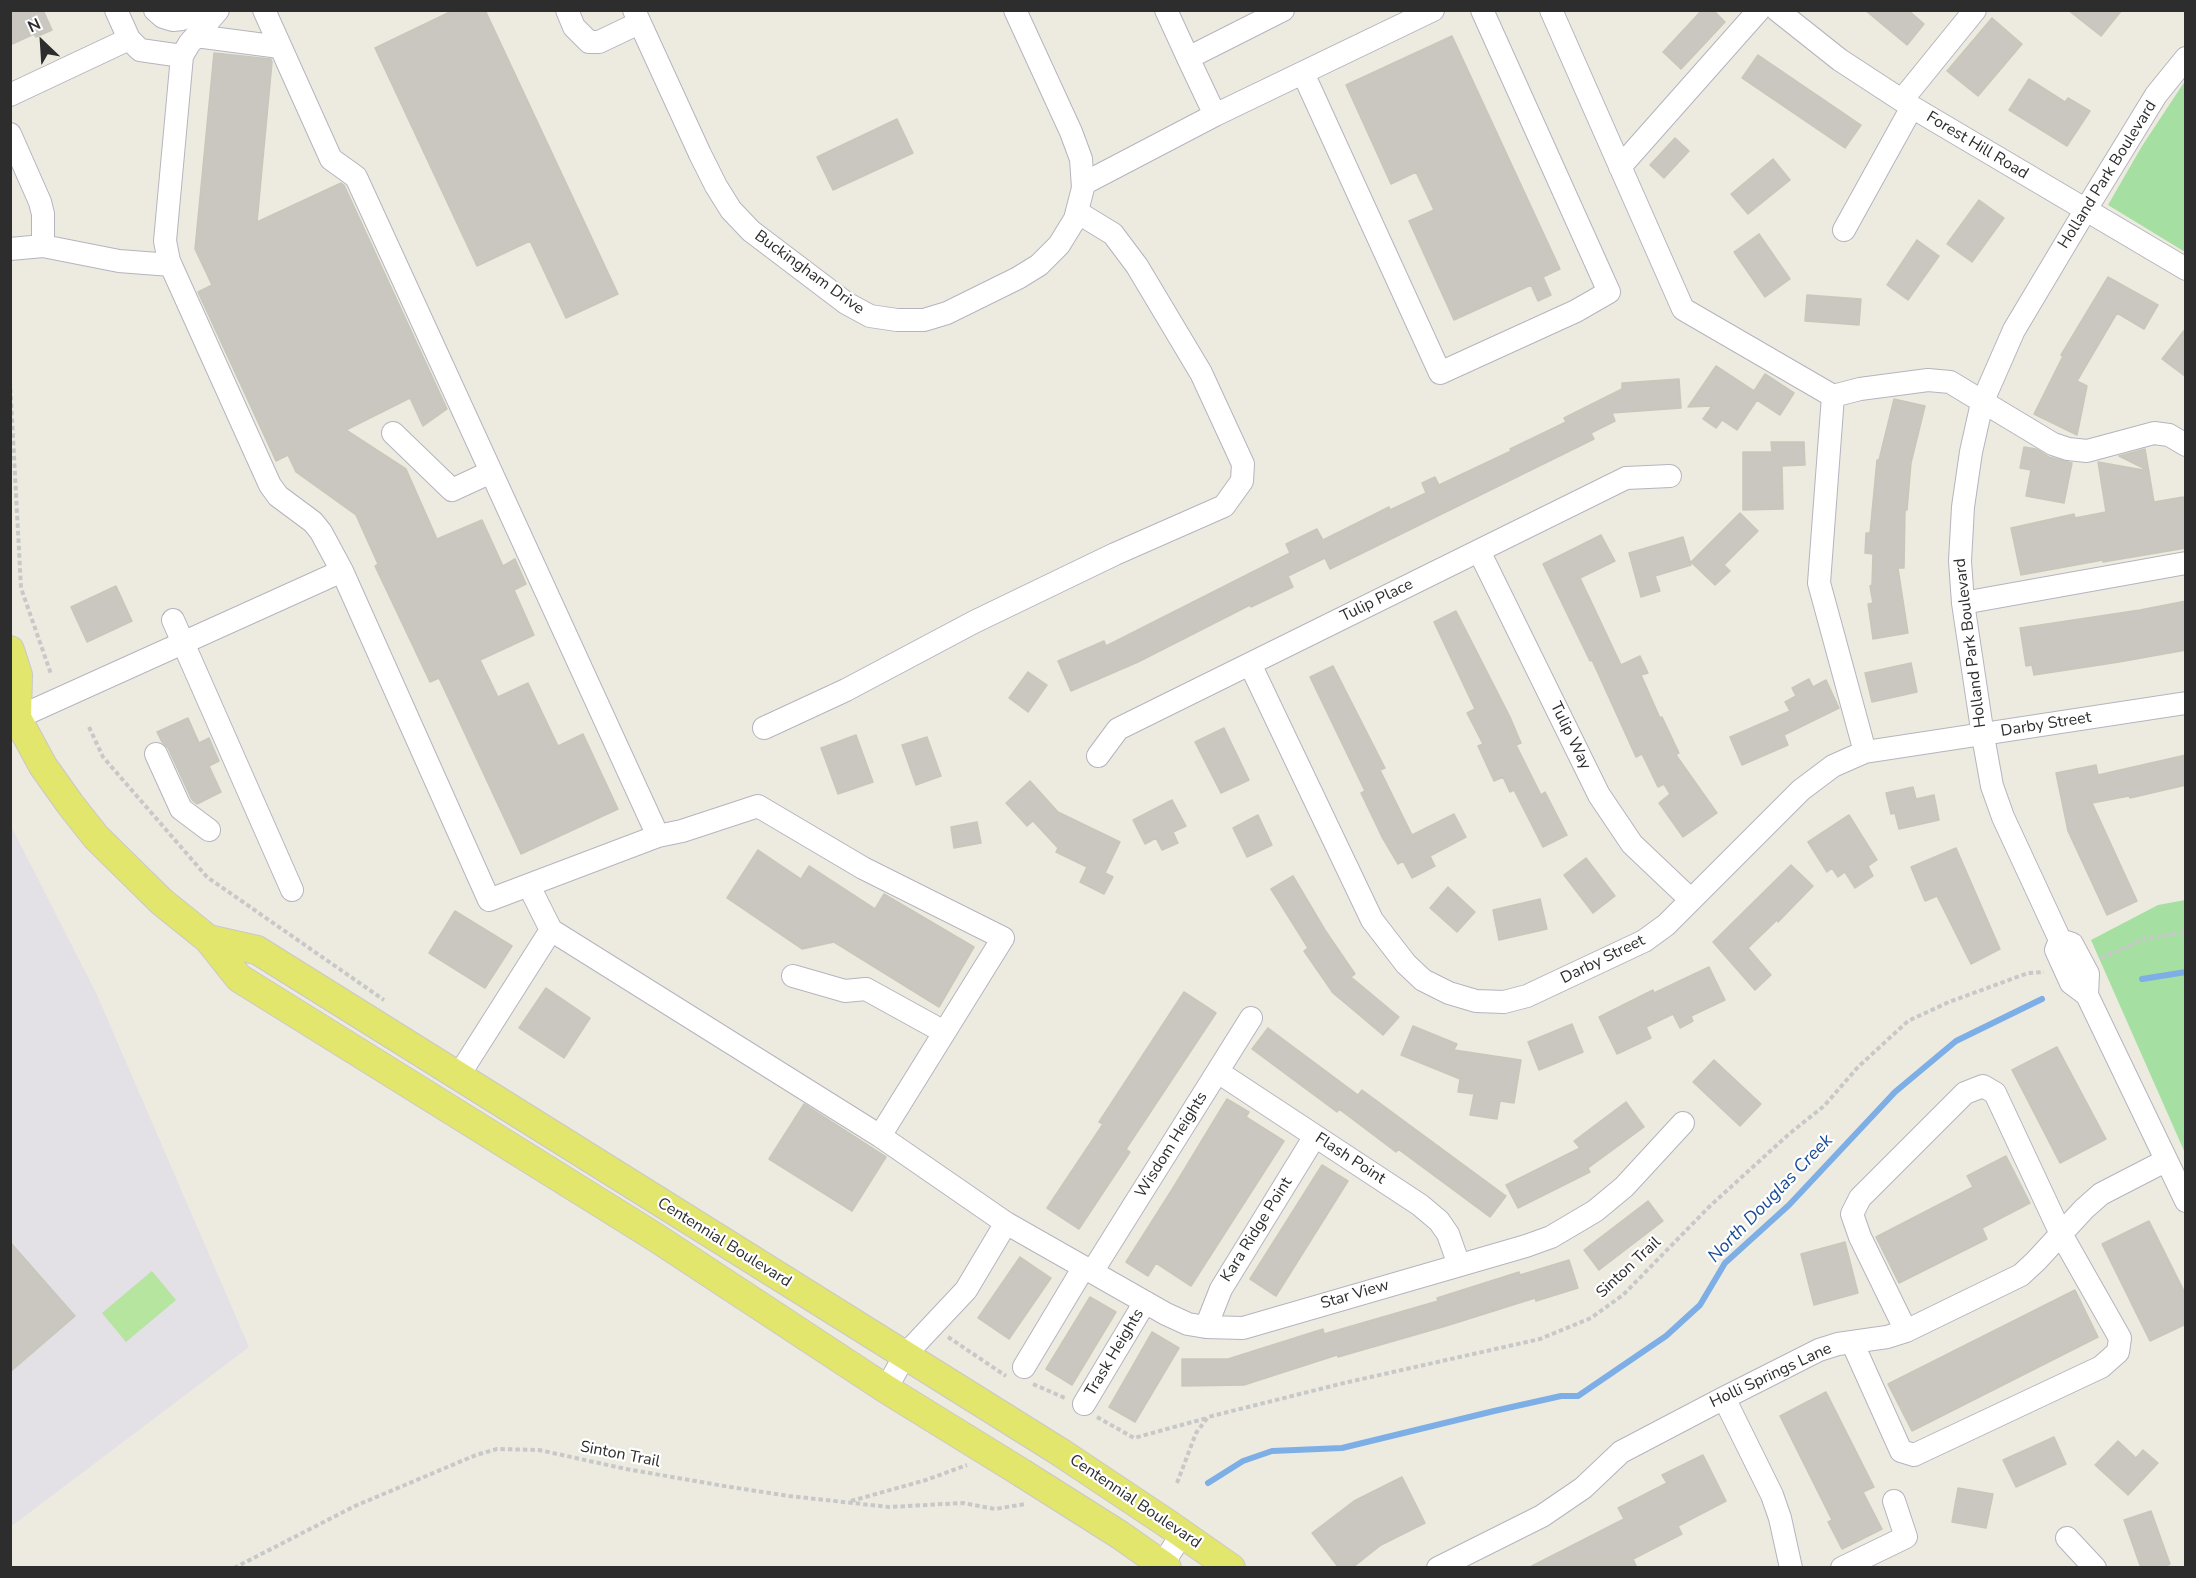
<!DOCTYPE html>
<style>
body{margin:0}
#map{position:relative;width:2196px;height:1578px;overflow:hidden;background:#edebe0;font-family:"Nunito Sans",sans-serif}
canvas{display:block}
.frame{position:absolute;inset:0;border:12px solid #2d2d2d;pointer-events:none}
.north{position:absolute;left:12px;top:12px;width:60px;height:60px;-webkit-text-stroke:4px #fff;paint-order:stroke;rotate:335deg;font-size:16px;font-weight:700;line-height:24px;text-align:center;color:#2d2d2d}
.north::after{content:'';display:block;margin:auto;width:21px;height:27px;background:#2d2d2d;clip-path:polygon(50% 0,100% 100%,50% 72%,0 100%)}
</style>
<div id="map">
<canvas width="2196" height="1578"></canvas>
<div class="frame"></div>
<div class="north">N</div>
</div>
<script>
const g = document.querySelector('canvas').getContext('2d');
g.lineJoin = 'round';
function fill(path, color) { g.fillStyle = color; g.fill(path, 'evenodd'); }
const poly = rows => new Path2D(rows.map(r => 'M' + r).join(''));
function strokePath(path, color, width, dash) { g.strokeStyle = color; g.lineWidth = width; g.lineCap = dash ? 'butt' : 'round'; g.setLineDash(dash || []); g.stroke(path); }
function drawText(font, color, halo, rows, align = 'center') {
  g.font = font + ' "Nunito Sans",sans-serif'; g.lineWidth = 4.5; g.setLineDash([]); g.textBaseline = 'middle'; g.strokeStyle = halo; g.fillStyle = color; for (const [text, x, y, turn = 0] of rows) {
    g.save(); g.translate(x, y); g.rotate((+turn || 0) * Math.PI / 180); g.textAlign = isNaN(turn) ? turn : align; if (halo) g.strokeText(text, 0, 0); g.fillText(text, 0, 0); g.restore();
  }
}
const industrial = poly([
 [10,824,97,995,249,1347,13,1525,10,1525]
]);
const green = poly([
 [2185,81,2185,252,2108,205,2142,146],
 [2185,900,2186,900,2185,1153,2091,940,2158,905]
]);
const pitch = poly([
 [152,1271,176,1300,126,1342,102,1313]
]);
const stream = poly([
 [2142,979,2186,972],
 [1208,1483,1243,1461,1272,1451,1342,1448,1494,1411,1561,1396,1578,1396,1666,1336,1700,1305,1725,1263,1789,1205,1895,1092,1956,1041,2042,999]
]);
const building = poly([
 [10,10,43,10,52,30,36,37,34,34,10,45,10,10],
 [454,10,485,10,618,294,566,318,530,241,477,266,375,48,454,10],
 [1702,10,1713,10,1725,22,1681,69,1663,52,1702,10],
 [1865,10,1908,10,1924,24,1907,45,1865,10],
 [2068,10,2122,10,2101,36,2068,10],
 [1992,18,2022,44,1978,96,1947,71,1992,18],
 [1452,36,1560,269,1543,277,1551,295,1538,301,1531,285,1454,320,1409,221,1434,210,1416,172,1391,184,1346,85,1452,36],
 [214,53,271,59,272,62,257,222,341,183,344,185,447,409,423,426,410,398,346,430,406,469,437,539,482,520,503,566,515,559,526,584,514,590,534,635,480,660,498,697,528,683,558,746,583,734,618,809,521,854,439,678,430,682,375,566,378,564,356,515,296,472,288,455,276,461,198,292,212,285,195,249,214,53],
 [1758,55,1861,125,1845,148,1742,78,1758,55],
 [2029,79,2065,102,2068,98,2090,111,2067,146,2009,110,2029,79],
 [897,119,913,153,833,190,817,157,897,119],
 [1675,138,1689,151,1664,178,1650,165,1675,138],
 [1773,159,1790,180,1748,214,1731,194,1773,159],
 [1979,200,2004,218,1972,262,1947,244,1979,200],
 [1759,234,1790,279,1765,297,1734,252,1759,234],
 [1917,240,1939,256,1908,300,1887,285,1917,240],
 [2108,277,2158,305,2144,329,2117,313,2077,381,2087,386,2077,435,2034,414,2063,356,2061,355,2108,277],
 [1807,295,1861,299,1859,325,1805,321,1807,295],
 [2186,328,2186,377,2162,359,2186,328],
 [1716,366,1754,391,1765,374,1794,393,1780,415,1757,400,1737,430,1722,420,1716,428,1703,419,1712,406,1688,407,1716,366],
 [1679,379,1681,408,1612,413,1615,421,1591,433,1594,439,1330,569,1325,558,1288,576,1293,587,1251,607,1250,605,1138,662,1071,691,1058,661,1104,641,1106,646,1290,553,1286,544,1317,529,1323,540,1389,507,1390,510,1426,493,1422,483,1435,477,1439,485,1511,451,1510,449,1566,422,1564,418,1622,389,1622,383,1679,379],
 [1894,399,1925,406,1911,463,1907,510,1905,510,1904,568,1898,568,1908,633,1873,639,1868,604,1873,603,1870,586,1872,585,1873,554,1865,553,1866,533,1870,533,1877,460,1879,460,1894,399],
 [1771,442,1804,442,1805,465,1782,466,1783,509,1743,510,1743,452,1772,452,1771,442],
 [2024,447,2036,449,2049,457,2072,463,2064,503,2026,496,2031,470,2020,468,2024,447],
 [2145,449,2154,502,2183,497,2186,507,2186,548,2103,562,2103,560,2021,575,2011,528,2074,514,2075,518,2106,512,2098,462,2149,471,2119,456,2145,449],
 [1740,513,1758,531,1724,565,1730,571,1715,585,1691,562,1740,513],
 [1601,535,1615,561,1580,578,1621,665,1640,656,1648,673,1641,675,1660,718,1662,717,1679,753,1676,755,1717,813,1683,837,1659,803,1670,794,1664,784,1658,787,1642,754,1636,757,1592,660,1590,661,1543,564,1601,535],
 [1683,537,1691,565,1655,576,1660,591,1641,597,1629,553,1683,537],
 [116,586,132,621,87,642,71,607,116,586],
 [2186,601,2186,650,2119,662,2034,675,2032,665,2026,666,2020,628,2140,610,2186,601],
 [1456,611,1510,717,1521,743,1516,745,1541,795,1545,792,1567,835,1543,847,1514,790,1510,792,1503,777,1494,781,1478,746,1483,744,1467,713,1475,709,1434,622,1456,611],
 [1911,663,1917,692,1872,702,1865,673,1911,663],
 [1333,666,1385,768,1380,770,1412,835,1454,814,1466,837,1430,856,1435,866,1412,878,1403,861,1398,864,1382,837,1361,793,1365,791,1310,677,1333,666],
 [1028,672,1047,685,1028,712,1009,698,1028,672],
 [1809,679,1813,687,1826,680,1839,708,1784,735,1788,745,1742,765,1730,737,1790,711,1785,702,1796,696,1792,688,1809,679],
 [188,718,199,743,209,738,219,761,209,766,221,792,197,804,192,800,168,748,162,742,157,732,188,718],
 [1224,728,1249,780,1221,793,1195,742,1224,728],
 [856,735,873,782,838,794,821,748,856,735],
 [927,737,941,776,916,785,902,745,927,737],
 [2186,755,2186,785,2130,798,2129,796,2092,803,2137,901,2107,915,2068,831,2056,773,2096,765,2098,775,2186,755],
 [1030,781,1058,812,1120,842,1105,873,1113,877,1104,894,1080,882,1087,867,1056,852,1058,848,1033,821,1027,826,1006,803,1030,781],
 [1913,787,1916,799,1934,795,1939,820,1899,829,1895,813,1891,814,1886,793,1913,787],
 [1172,800,1186,826,1173,832,1178,843,1162,850,1156,838,1145,844,1133,820,1172,800],
 [1258,815,1272,845,1247,857,1233,828,1258,815],
 [1849,815,1877,860,1868,866,1873,876,1855,888,1845,872,1838,877,1832,868,1827,872,1808,842,1849,815],
 [977,822,981,843,954,848,951,827,977,822],
 [1956,848,2000,949,1971,964,1937,896,1925,901,1911,867,1956,848],
 [758,850,801,879,809,866,875,909,884,894,974,947,939,1007,834,942,802,949,727,898,758,850],
 [1586,858,1615,896,1593,913,1564,875,1586,858],
 [1791,865,1813,886,1778,922,1777,920,1748,948,1771,975,1755,990,1713,942,1791,865],
 [1293,876,1325,930,1355,974,1351,977,1399,1017,1383,1035,1333,993,1304,951,1308,948,1271,889,1293,876],
 [1448,887,1475,912,1457,932,1430,908,1448,887],
 [1540,899,1547,929,1499,940,1493,910,1540,899],
 [455,911,512,946,485,988,429,953,455,911],
 [1709,967,1725,1000,1691,1016,1693,1021,1680,1028,1673,1014,1646,1027,1651,1038,1617,1054,1599,1017,1653,990,1654,993,1709,967],
 [546,988,590,1018,564,1058,519,1028,546,988],
 [1184,992,1216,1013,1126,1149,1130,1152,1079,1229,1047,1208,1103,1124,1099,1122,1184,992],
 [1572,1024,1583,1052,1539,1070,1528,1042,1572,1024],
 [1413,1026,1457,1044,1454,1050,1521,1060,1514,1103,1500,1101,1497,1119,1470,1115,1474,1094,1458,1092,1460,1079,1401,1055,1413,1026],
 [1268,1028,1358,1095,1362,1090,1506,1196,1490,1217,1398,1149,1396,1152,1339,1109,1337,1112,1252,1049,1268,1028],
 [2057,1047,2106,1139,2060,1163,2012,1070,2057,1047],
 [1714,1060,1761,1104,1740,1126,1693,1082,1714,1060],
 [1227,1099,1249,1112,1246,1117,1284,1141,1191,1286,1156,1263,1148,1276,1126,1262,1173,1188,1227,1099],
 [1626,1102,1644,1127,1588,1168,1590,1172,1518,1208,1506,1185,1580,1148,1574,1141,1626,1102],
 [804,1104,886,1157,852,1211,769,1159,804,1104],
 [2006,1156,2030,1203,1982,1228,1987,1239,1899,1283,1876,1237,1973,1187,1967,1176,2006,1156],
 [1322,1165,1348,1181,1276,1296,1250,1279,1322,1165],
 [1648,1201,1663,1221,1599,1270,1584,1250,1648,1201],
 [2149,1221,2186,1295,2186,1324,2150,1341,2102,1244,2149,1221],
 [10,1242,75,1316,10,1372,10,1242],
 [1845,1242,1858,1293,1814,1305,1801,1254,1845,1242],
 [1020,1257,1051,1278,1009,1339,978,1318,1020,1257],
 [1569,1260,1578,1288,1536,1301,1535,1298,1446,1326,1338,1357,1337,1355,1244,1385,1182,1386,1182,1359,1228,1359,1323,1329,1324,1334,1438,1301,1437,1298,1519,1272,1520,1275,1569,1260],
 [2075,1290,2098,1337,1912,1431,1888,1384,2075,1290],
 [1090,1297,1116,1312,1072,1385,1046,1369,1090,1297],
 [1152,1332,1179,1348,1135,1422,1109,1407,1152,1332],
 [1826,1392,1874,1487,1863,1492,1882,1529,1842,1549,1828,1522,1832,1520,1780,1416,1826,1392],
 [2054,1437,2066,1464,2016,1487,2003,1460,2054,1437],
 [2118,1441,2136,1458,2143,1450,2158,1463,2128,1495,2095,1465,2118,1441],
 [1703,1455,1726,1501,1678,1526,1682,1534,1633,1559,1637,1568,1528,1568,1624,1519,1618,1508,1667,1483,1662,1475,1703,1455],
 [1402,1477,1425,1523,1381,1545,1352,1568,1339,1568,1312,1533,1354,1501,1402,1477],
 [1958,1488,1993,1494,1986,1528,1952,1522,1958,1488],
 [2151,1511,2170,1564,2162,1568,2141,1568,2124,1520,2151,1511]
]);
const path = poly([
 [10,381,21,588,51,674],
 [89,727,103,757,207,877,384,1000],
 [2101,958,2144,939,2186,932],
 [948,1337,1006,1376],
 [1033,1384,1065,1398],
 [1097,1417,1134,1438,1207,1418],
 [1177,1483,1196,1433,1208,1417,1344,1383,1540,1339,1591,1318,1623,1295,1710,1206,1789,1134,1824,1106,1858,1067,1908,1021,1949,1002,2028,973,2044,972],
 [851,1501,926,1480,967,1465],
 [234,1568,355,1506,476,1455,497,1449,539,1450,626,1469,724,1486,789,1496,889,1507,963,1503,995,1509,1025,1504]
]);
const minor = poly([
 [116,10,129,39,140,50,182,56],
 [155,10,163,17,173,20,182,19,194,10],
 [218,10,189,44,182,56,165,241,169,261,270,485,278,496,313,522,321,532,342,571,489,900,658,836,682,831,758,806,863,868,1003,938,880,1136],
 [264,10,331,159,356,177,658,836],
 [567,10,574,27,589,42,599,42,639,23],
 [634,10,700,154,716,186,731,210,751,231,846,303,870,316,897,320,924,320,947,313,1018,278,1039,265,1059,245,1075,219,1083,188,1081,159,1071,132,1015,10],
 [1166,10,1188,58],
 [1551,10,1683,309,1833,396,1860,389,1928,380,1950,382,2053,444,2068,449,2087,451,2154,433,2169,435,2186,445],
 [1777,10,1840,60,1912,107,2186,269],
 [196,36,280,47],
 [2186,58,2156,95,2085,211,2014,330,1982,403,1971,452,1963,507,1960,561,1963,603,1983,736,1992,786,2003,817,2060,940,2056,950,2071,983,2087,995,2186,1201],
 [1303,73,1440,373,1576,311,1609,292,1482,10],
 [10,95,129,39],
 [1902,100,1975,10],
 [1215,115,1188,58,1283,10],
 [10,134,40,202,43,214,43,246],
 [1620,167,1759,10],
 [1083,184,1215,115,1433,10],
 [1844,230,1912,107],
 [10,249,43,246,119,261,171,265],
 [1833,396,1819,583,1865,752],
 [393,433,452,490,491,472],
 [1479,551,1599,795,1632,844,1691,900],
 [1963,603,2186,563],
 [173,620,292,890],
 [1250,664,1372,920,1406,964,1423,980,1449,993,1476,1001,1504,1002,1527,996,1644,941,1666,925,1801,790,1833,766,1851,758,1865,752,2186,703],
 [10,721,342,571],
 [764,728,846,690,974,622,1115,554,1224,506,1242,481,1243,464,1201,373,1137,266,1113,234,1077,212],
 [156,754,181,809,209,830],
 [1098,756,1118,729,1626,478,1670,476],
 [529,886,551,930,880,1136,1006,1223,1166,1314,1188,1324,1206,1327,1243,1328,1526,1246,1551,1237,1595,1211,1624,1187,1683,1123],
 [2060,940,2072,944,2088,974,2087,995],
 [793,976,845,991,866,989,944,1032],
 [1218,1072,1420,1205,1439,1221,1448,1234,1459,1265],
 [459,1075,551,930],
 [1092,1272,1251,1018],
 [1206,1327,1221,1289,1315,1136],
 [1852,1342,1901,1451,1914,1455,2101,1367,2118,1352,2120,1338,2061,1234,1995,1093,1983,1086,1965,1093,1860,1198,1852,1214,1860,1237,1906,1331],
 [1024,1367,1084,1267],
 [886,1389,905,1355,966,1290,1006,1223],
 [1724,1398,1772,1495,1780,1518,1791,1568],
 [1084,1404,1145,1302],
 [2067,1538,2095,1568],
 [1160,1568,1182,1534],
 [1438,1568,1542,1516,1583,1488,1621,1452,1724,1398,1819,1350,1838,1344,1887,1337,1906,1331,2021,1275,2036,1261,2084,1209,2101,1194,2165,1161],
 [1842,1568,1906,1537,1894,1501]
]);
const major = poly([
 [10,650,18,675,17,718],
 [10,710,17,718,43,766,70,804,96,837,162,902,208,939,239,978,655,1237,886,1389,1022,1473],
 [208,939,257,950,1060,1452],
 [1171,1526,1231,1568],
 [1120,1535,1167,1568]
]);
const majorBridge = poly([
 [1060,1452,1171,1526],
 [1022,1473,1120,1535]
]);
const streetNames = [
 ["Forest Hill Road",1977,146,31],
 ["Holland Park Boulevard",2108,175,-58],
 ["Buckingham Drive",809,273,36],
 ["Tulip Place",1377,601,-26],
 ["Holland Park Boulevard",1971,643,-97],
 ["Darby Street",2046,725,-9],
 ["Tulip Way",1570,736,64],
 ["Darby Street",1603,960,-26],
 ["Wisdom Heights",1172,1145,-58],
 ["Flash Point",1350,1159,33],
 ["Kara Ridge Point",1257,1230,-58],
 ["Centennial Boulevard",724,1243,32],
 ["Sinton Trail",1629,1268,-43],
 ["Star View",1355,1295,-16],
 ["Trask Heights",1115,1353,-59],
 ["Holli Springs Lane",1771,1376,-25],
 ["Sinton Trail",620,1455,11],
 ["Centennial Boulevard",1135,1502,34]
];
const waterNames = [
 ["North Douglas Creek",1771,1199,-46]
];
fill(industrial, '#e3e0e6');
fill(green, '#a6dfa2');
fill(pitch, '#b5e59e');
strokePath(stream, '#7daee6', 6);
fill(building, '#c9c7c0');
strokePath(building, '#c9c7ba', 1.5);
strokePath(minor, '#b5b4bf', 24);
strokePath(major, '#c8c8c8', 30);
strokePath(path, '#c8c8c8', 4, [4.5, 3]);
strokePath(minor, '#fff', 22);
strokePath(major, '#e3e66c', 28);
strokePath(majorBridge, '#c8c8c8', 30, []);
strokePath(majorBridge, '#e3e66c', 28);
drawText('16px', '#2d2d2d', '#fff', streetNames);
drawText('italic 18px', '#184a95', '#fff', waterNames);
</script>
